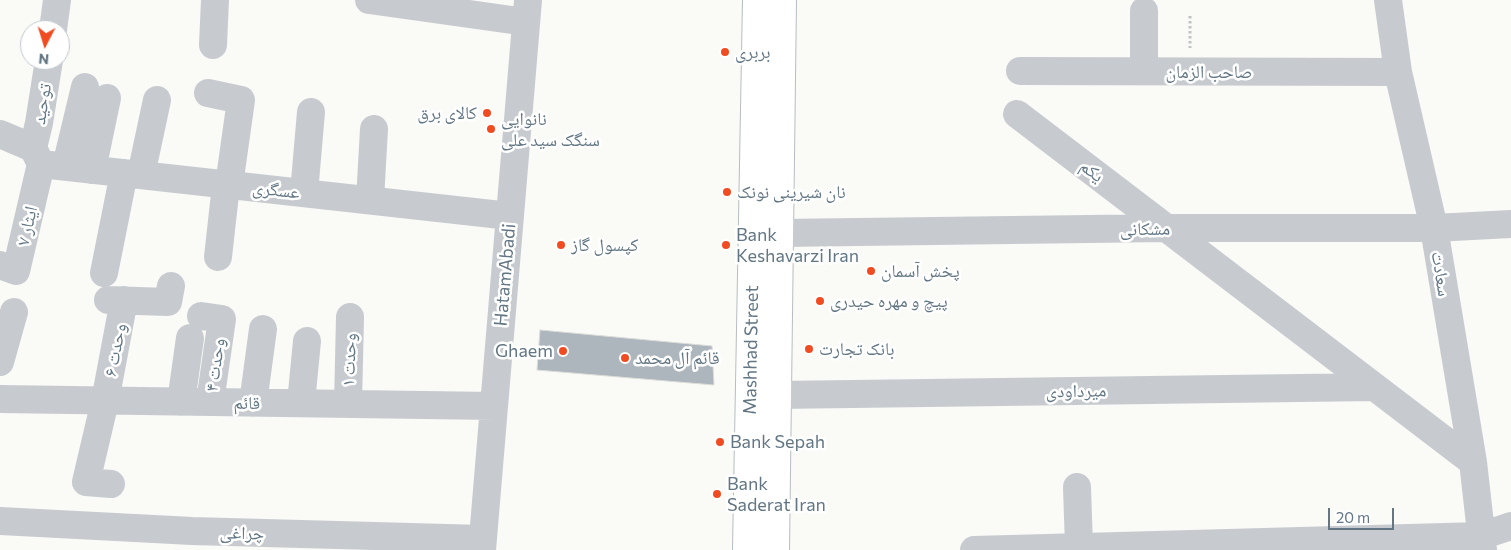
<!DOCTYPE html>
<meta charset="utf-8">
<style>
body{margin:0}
#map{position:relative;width:1511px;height:550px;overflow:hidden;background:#fafaf7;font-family:Commissioner,sans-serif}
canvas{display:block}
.north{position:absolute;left:20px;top:20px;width:50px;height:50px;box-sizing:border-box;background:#fff;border:1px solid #c0c8ce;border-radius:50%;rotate:185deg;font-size:14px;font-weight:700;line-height:20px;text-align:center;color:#627684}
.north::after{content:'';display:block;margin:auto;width:18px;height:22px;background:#f04b21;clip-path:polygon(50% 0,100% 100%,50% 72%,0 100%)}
.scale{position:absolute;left:1328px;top:508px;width:66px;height:22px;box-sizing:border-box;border:2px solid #627684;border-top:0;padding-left:6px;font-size:15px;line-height:18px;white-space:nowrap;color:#627684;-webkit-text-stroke:4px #fff;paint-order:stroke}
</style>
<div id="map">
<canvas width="1511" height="550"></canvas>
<div class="north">N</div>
<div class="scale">20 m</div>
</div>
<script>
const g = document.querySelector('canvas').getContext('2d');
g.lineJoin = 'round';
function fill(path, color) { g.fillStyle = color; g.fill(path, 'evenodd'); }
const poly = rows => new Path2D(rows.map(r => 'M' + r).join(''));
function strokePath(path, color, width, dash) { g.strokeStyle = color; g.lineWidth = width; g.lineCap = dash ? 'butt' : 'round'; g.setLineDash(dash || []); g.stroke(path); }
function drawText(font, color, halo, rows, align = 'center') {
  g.font = font + ' Commissioner,"Noto Naskh Arabic",sans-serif'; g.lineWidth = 5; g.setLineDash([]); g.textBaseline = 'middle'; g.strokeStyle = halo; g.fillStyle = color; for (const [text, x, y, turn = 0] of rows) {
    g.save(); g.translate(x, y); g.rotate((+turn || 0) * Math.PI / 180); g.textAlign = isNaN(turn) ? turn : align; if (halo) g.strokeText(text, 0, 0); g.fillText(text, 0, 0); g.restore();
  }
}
const building = poly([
 [540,330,712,346,714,385,537,370,540,330]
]);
const path = poly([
 [1190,16,1190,48]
]);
const minor = poly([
 [369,0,526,22],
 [1388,0,1398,72,1434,228,1473,462,1483,550],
 [53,30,57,0],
 [213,45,215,0],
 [1020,71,1398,72],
 [1144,71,1144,11],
 [208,93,241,100,229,185],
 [1017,114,1473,462],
 [0,134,33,148,41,164],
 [33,148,39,123,49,60],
 [41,164,510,216],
 [66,166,85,87],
 [92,170,107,98],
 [141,175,157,100],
 [304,193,311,112],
 [370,200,374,129],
 [780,233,1166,228,1434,228,1511,224],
 [218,257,226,185],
 [0,265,16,271,41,164],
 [104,273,124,173],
 [108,300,168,302,171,286],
 [201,316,222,319,210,402],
 [0,362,14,312],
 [777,395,1374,387],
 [0,399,494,406],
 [181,402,190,338],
 [253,403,263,329],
 [301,403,307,341],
 [348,404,350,317],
 [111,484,86,482,105,401,124,300],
 [1077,487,1079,547],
 [0,521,192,531,483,539],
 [482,550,528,0],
 [974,550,1481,536,1511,526]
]);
const major = poly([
 [747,550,757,0],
 [775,550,782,0]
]);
const markers = [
 [725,52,5,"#f04b21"],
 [487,113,5,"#f04b21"],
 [491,129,5,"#f04b21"],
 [727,192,5,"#f04b21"],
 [561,245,5,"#f04b21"],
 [726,245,5,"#f04b21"],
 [871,271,5,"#f04b21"],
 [820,301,5,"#f04b21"],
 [809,349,5,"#f04b21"],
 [563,351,5,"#f04b21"],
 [625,358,5,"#f04b21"],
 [720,442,5,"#f04b21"],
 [717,494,5,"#f04b21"]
];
const poiNames = [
 ["بربری",735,52],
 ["کالای برق",477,113,"right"],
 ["نانوایی",501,119],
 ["سنگک سید علی",501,140],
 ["نان شیرینی نونک",737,192],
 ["Bank",736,235],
 ["Keshavarzi Iran",736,256],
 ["کپسول گاز",571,245],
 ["پخش آسمان",881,271],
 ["پیچ و مهره حیدری",830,301],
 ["بانک تجارت",819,349],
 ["Ghaem",553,351,"right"],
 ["قائم آل محمد",635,358],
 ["Bank Sepah",730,442],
 ["Bank",727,484],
 ["Saderat Iran",727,505]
];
const streetNames = [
 ["صاحب الزمان",1209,72],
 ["توحید",42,104,-81],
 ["یکم",1092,171,37],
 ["عسگری",276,190,6],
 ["ایثار ۷",27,226,-77],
 ["مشکانی",1145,229,-1],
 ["سعادت",1441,274,81],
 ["HatamAbadi",505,275,-85],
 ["وحدت ۶",115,350,-79],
 ["Mashhad Street",751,350,-89],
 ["وحدت ۱",349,360,-88],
 ["وحدت ۴",215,365,-82],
 ["میرداودی",1076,391,-1],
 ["قائم",247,403,1],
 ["چراغی",242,533,2]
];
fill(building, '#adb6bc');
strokePath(building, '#dbdbd9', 1);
strokePath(major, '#b7bdc1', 30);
strokePath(path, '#c0c3c5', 3, [2.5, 2.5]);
strokePath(minor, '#c7cbcf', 28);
strokePath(major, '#fff', 28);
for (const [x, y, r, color] of markers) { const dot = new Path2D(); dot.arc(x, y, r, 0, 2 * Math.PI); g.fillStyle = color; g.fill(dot); strokePath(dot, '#fff', 2); }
drawText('18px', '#627684', '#fff', poiNames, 'left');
drawText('18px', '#627684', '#fff', streetNames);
</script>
